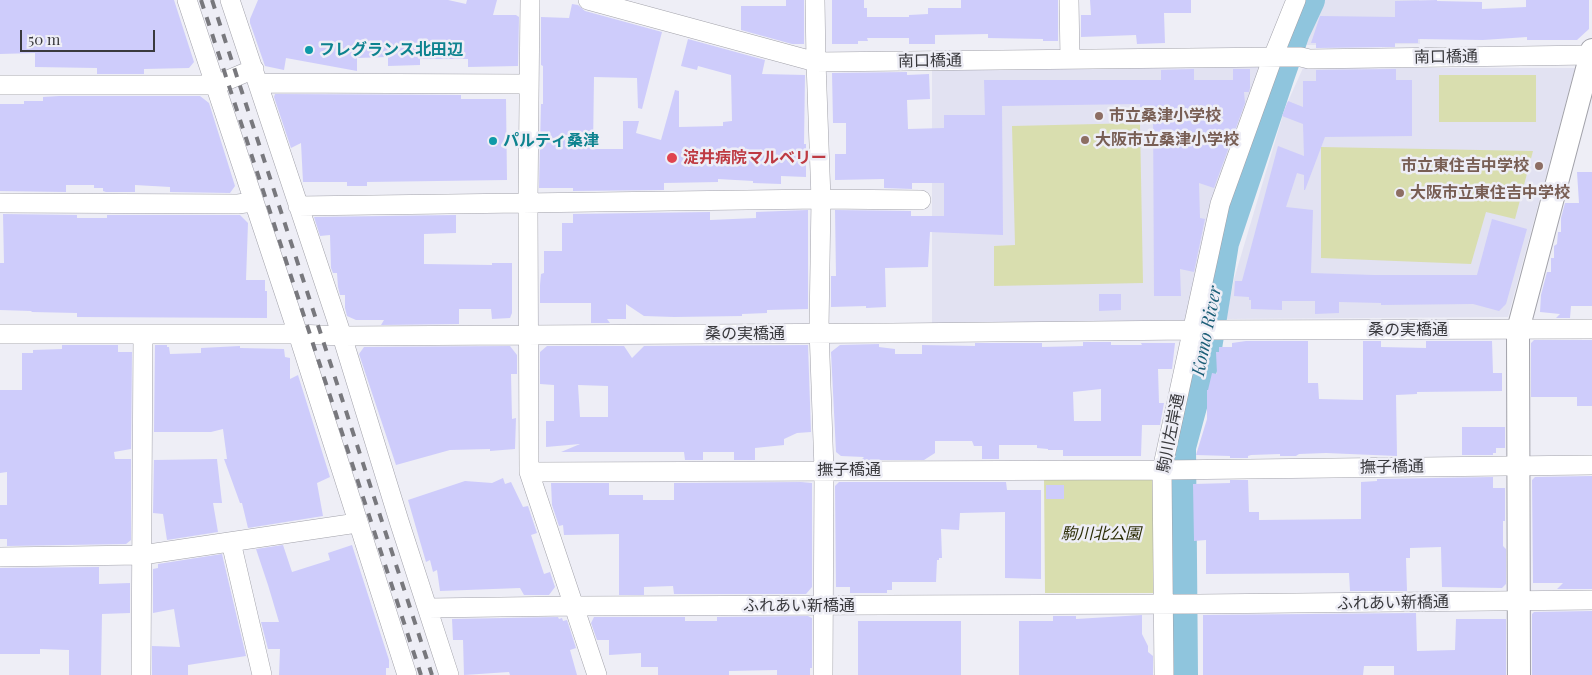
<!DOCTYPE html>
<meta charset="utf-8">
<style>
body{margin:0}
#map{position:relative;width:1592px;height:675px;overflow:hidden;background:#eeeef6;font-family:"Playfair Display",serif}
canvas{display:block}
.scale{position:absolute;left:20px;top:30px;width:135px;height:22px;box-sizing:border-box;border:2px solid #39393d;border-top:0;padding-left:6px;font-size:15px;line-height:18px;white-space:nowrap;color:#39393d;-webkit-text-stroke:4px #eeeef6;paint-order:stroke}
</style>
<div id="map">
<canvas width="1592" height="675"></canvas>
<div class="scale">50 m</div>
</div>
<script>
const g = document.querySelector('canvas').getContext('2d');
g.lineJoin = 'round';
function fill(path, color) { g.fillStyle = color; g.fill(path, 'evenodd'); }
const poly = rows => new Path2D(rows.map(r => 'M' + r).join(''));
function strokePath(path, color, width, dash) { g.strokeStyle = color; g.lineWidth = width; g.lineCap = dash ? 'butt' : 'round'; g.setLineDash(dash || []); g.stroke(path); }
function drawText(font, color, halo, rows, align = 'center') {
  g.font = font + ' "Playfair Display","Noto Sans JP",serif'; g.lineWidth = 5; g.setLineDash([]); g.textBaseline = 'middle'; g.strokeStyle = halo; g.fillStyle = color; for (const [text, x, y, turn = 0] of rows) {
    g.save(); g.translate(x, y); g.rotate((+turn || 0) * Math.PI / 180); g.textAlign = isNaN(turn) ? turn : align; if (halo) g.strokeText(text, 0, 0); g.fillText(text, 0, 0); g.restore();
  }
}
const built = poly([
 [1324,0,1419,0,1420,44,1305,45],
 [1263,65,1191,315,1182,323,932,325,932,70],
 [1303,68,1575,68,1508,317,1226,319,1234,279,1285,108]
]);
const green = poly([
 [1439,75,1536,75,1536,122,1439,122],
 [1140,123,1143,283,994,286,994,246,1015,245,1012,126],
 [1321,147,1533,151,1515,219,1486,212,1471,264,1321,258],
 [1044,476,1156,476,1158,593,1045,593]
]);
const river = poly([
 [1182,675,1180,447,1205,354,1223,243,1279,75,1294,32,1309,0]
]);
const building = poly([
 [0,0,174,0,194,62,189,68,144,69,144,74,97,74,97,68,35,67,35,53,0,54],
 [258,0,448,0,466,4,467,0,497,0,493,15,516,15,519,17,518,66,468,67,468,59,420,59,420,65,388,66,388,57,357,58,357,71,286,58,284,70,265,66,250,23,250,19],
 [786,0,804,0,804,44,792,44,741,30,741,6,786,6],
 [832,0,864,0,864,8,867,8,867,17,909,17,909,15,928,14,928,8,961,8,961,0,1058,0,1058,41,1043,41,1043,39,988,38,988,34,935,35,935,44,909,44,909,38,867,38,868,41,858,41,858,44,832,44],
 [1090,0,1191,0,1191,13,1164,13,1165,43,1137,44,1136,35,1081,37,1081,15,1091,15],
 [1437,0,1437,1,1482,2,1482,9,1526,7,1526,0,1589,0,1589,29,1577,40,1527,40,1527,37,1483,40,1418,39,1418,43,1395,43,1395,47,1316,48,1316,43,1311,43,1320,16,1395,17,1395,1],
 [572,4,578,5,585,11,662,32,642,109,638,108,637,78,594,77,593,149,623,149,623,121,639,121,636,133,661,140,675,90,679,91,679,127,723,126,723,122,732,121,731,75,698,66,697,70,681,66,688,39,765,60,762,74,805,75,804,144,806,144,806,177,781,176,781,184,753,183,753,181,718,179,718,182,664,183,664,190,573,191,573,188,539,188,541,104,543,104,543,66,541,65,541,17,569,18],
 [1194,69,1194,80,1233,80,1233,69,1250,69,1250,88,1249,92,1244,92,1245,103,1214,188,1199,183,1200,218,1205,219,1194,272,1180,269,1181,296,1154,296,1153,107,1140,107,1140,104,1002,106,1003,235,930,232,928,267,885,268,886,307,866,308,866,306,831,307,831,276,836,276,835,210,911,211,911,216,944,216,944,183,912,183,912,189,884,188,884,179,835,180,835,154,846,154,846,123,833,123,832,73,907,72,907,75,929,74,930,99,907,100,908,129,944,128,944,115,985,115,984,80,1161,80,1161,70],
 [1396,69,1396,80,1412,80,1412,136,1325,137,1305,190,1304,190,1304,175,1297,173,1286,207,1313,210,1311,273,1374,275,1477,275,1492,219,1527,229,1506,304,1499,311,1473,304,1381,305,1381,303,1339,302,1339,313,1315,314,1315,301,1282,301,1282,310,1251,309,1251,300,1249,300,1249,297,1234,296,1235,281,1242,281,1278,146,1304,156,1303,124,1282,116,1288,101,1303,107,1303,81,1316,81,1316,70],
 [275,94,461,95,461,99,506,99,507,180,367,182,367,186,347,186,347,182,303,182,301,143,291,148,274,97],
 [59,96,200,96,209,103,235,186,230,193,170,192,170,187,135,185,135,192,106,192,103,191,103,188,94,188,94,185,66,185,66,192,0,191,0,104,24,104,24,101,43,101,43,97],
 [1577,172,1592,172,1592,306,1571,306,1570,318,1556,318,1560,314,1540,312,1541,295,1547,272,1551,272,1551,258,1554,258,1554,246,1557,244,1558,232,1561,232,1561,218,1565,203,1579,203],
 [808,210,808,309,767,310,767,313,742,314,742,316,674,317,644,316,626,304,626,319,607,319,610,323,591,323,591,303,540,303,540,285,541,274,544,273,544,251,562,251,562,223,573,223,573,214,710,212,710,220,756,218,756,212],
 [3,214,77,215,77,218,107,218,107,215,240,215,248,223,246,280,265,280,265,291,267,291,267,318,77,317,77,313,32,312,31,311,0,310,0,263,4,263],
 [456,215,456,233,424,234,424,264,492,265,492,263,512,263,512,313,510,318,492,319,491,309,459,309,459,324,381,325,384,320,356,320,347,316,345,308,345,295,340,295,338,287,337,273,333,273,331,268,330,235,320,236,314,217],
 [1099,294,1121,294,1121,310,1099,311],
 [1534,340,1592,340,1592,406,1577,406,1577,397,1531,397,1531,343],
 [1246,341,1308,341,1308,383,1318,383,1319,399,1363,400,1363,341,1381,341,1381,347,1426,348,1426,341,1492,341,1493,373,1502,373,1502,391,1417,392,1417,394,1396,395,1397,456,1326,453,1299,454,1296,456,1280,456,1280,454,1251,455,1248,456,1248,458,1230,458,1230,456,1196,455,1207,419,1207,390,1208,390,1212,373,1217,374,1216,352,1219,352,1219,347,1232,347,1232,343],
 [1083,342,1111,342,1111,345,1142,345,1141,343,1175,343,1172,369,1158,369,1159,403,1164,403,1160,425,1142,425,1141,456,1063,456,1063,450,1048,450,1048,449,1037,448,1037,445,999,445,999,459,982,459,982,446,974,446,972,441,935,441,935,453,924,460,861,460,864,457,841,456,836,452,831,352,840,345,879,344,879,347,895,349,895,354,922,354,922,345,975,346,975,343,1042,343,1042,347,1083,346],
 [1101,389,1101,421,1074,421,1073,392],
 [62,345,118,345,118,352,132,352,131,449,114,452,115,459,131,459,131,540,126,544,7,546,7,539,0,539,0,505,7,505,7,472,0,473,0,390,22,390,22,353,33,353,33,350,62,349],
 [155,345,167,345,167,347,169,347,170,354,201,353,201,348,240,346,240,348,284,349,285,357,290,358,290,379,298,375,330,477,317,483,323,516,248,528,242,503,240,503,224,459,227,459,223,429,211,432,154,432],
 [808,345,811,432,797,433,784,439,784,445,755,448,755,460,734,460,734,452,703,452,703,460,685,460,684,452,561,452,580,444,546,447,546,421,554,421,554,385,540,384,540,352,547,346,624,346,632,358,644,346],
 [578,385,608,386,608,417,580,417],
 [510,346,517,355,517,374,511,374,512,419,516,418,515,449,490,451,490,449,450,450,396,465,359,354,364,347],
 [1462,427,1505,427,1505,448,1496,448,1496,453,1493,453,1493,455,1462,455],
 [217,459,222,503,213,503,218,532,167,540,163,514,153,513,154,460],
 [1592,476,1592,589,1557,589,1563,583,1533,583,1532,480,1535,477],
 [1493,477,1493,488,1505,488,1505,521,1503,521,1503,546,1506,549,1506,584,1502,588,1442,587,1441,547,1410,548,1410,558,1406,558,1407,591,1350,591,1349,573,1206,574,1206,540,1194,541,1193,484,1230,483,1230,480,1248,480,1249,512,1259,512,1259,520,1361,519,1361,482,1377,481,1377,479],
 [503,478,505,484,511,482,523,507,528,506,537,533,531,535,544,574,550,572,555,587,549,595,524,595,520,588,440,591,437,570,433,572,430,560,426,562,408,500,465,481,492,483],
 [801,482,812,483,812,587,806,594,674,594,673,586,644,587,644,595,619,595,619,534,564,535,563,525,559,526,552,505,551,483,609,483,609,495,643,495,643,500,674,500,674,483],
 [839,482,1006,482,1007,490,1041,490,1041,579,1005,578,1005,512,960,513,959,530,941,529,942,558,939,558,939,560,937,560,936,582,892,582,892,590,887,590,887,593,850,593,850,587,836,587,835,486],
 [1046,485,1064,485,1064,499,1046,499],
 [283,545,292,572,330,560,328,553,352,545,389,660,389,668,386,668,386,675,279,675,280,649,268,649,261,622,279,622,268,585,256,549],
 [222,554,246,656,188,665,188,675,152,675,152,646,180,647,174,609,153,613,153,569,158,568,158,564],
 [99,567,99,584,130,583,130,613,102,614,101,675,69,675,69,650,40,649,40,654,0,654,0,568],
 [1592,611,1592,675,1532,675,1532,614,1534,612],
 [1416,613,1417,651,1455,650,1456,619,1506,619,1506,675,1394,675,1394,666,1364,666,1363,675,1203,675,1203,615],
 [1142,615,1142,634,1148,646,1148,652,1153,656,1153,675,1019,675,1019,621,1053,621,1053,616,1076,616,1076,619],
 [808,616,812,618,812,668,810,668,810,675,777,675,777,670,729,671,729,675,658,675,658,667,641,667,641,653,609,655,609,640,597,640,591,623,594,617,685,617,685,621,717,621,717,617],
 [558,617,559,619,562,618,563,621,567,620,576,648,570,650,577,675,510,675,509,672,464,675,463,640,453,640,452,619],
 [858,621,961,621,961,675,858,675]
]);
const minor = poly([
 [187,0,298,334,407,675],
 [230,0,342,336,399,521,449,675],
 [530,0,528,202,529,472,597,675],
 [588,0,816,62,1280,57,1301,57,1309,59,1592,55],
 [815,0,816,62,821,199,819,329,824,470,823,675],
 [1069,0,1070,59],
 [258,83,528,84],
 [0,85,216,85,254,69],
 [0,203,238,204,253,202],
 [298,206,821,199,921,200],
 [0,334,298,334,342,336,891,333,1192,330,1592,329],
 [529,472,1162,470,1592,465],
 [231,542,262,675],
 [0,557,142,555,357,523],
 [428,608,573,606,1198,604,1592,600],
 [141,675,143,334],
 [1164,675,1162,470,1220,204,1273,57,1296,0]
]);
const tertiary = poly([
 [1519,675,1518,330,1592,50]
]);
const rail = poly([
 [201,0,421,675],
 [212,0,432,675]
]);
const markers = [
 [309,50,5,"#0f9aa8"],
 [1099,116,5,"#8d6e63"],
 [1085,140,5,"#8d6e63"],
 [493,141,5,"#0f9aa8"],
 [672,158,6,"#e0444e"],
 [1539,166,5,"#8d6e63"],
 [1400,193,5,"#8d6e63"]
];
const cultureNames = [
 ["フレグランス北田辺",319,50],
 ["パルティ桑津",503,141]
];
const streetNames = [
 ["南口橋通",1446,57,-1],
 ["南口橋通",930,61,-1],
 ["桑の実橋通",1408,330],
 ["桑の実橋通",745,334],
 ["駒川左岸通",1171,433,-79],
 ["撫子橋通",1392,467,-1],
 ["撫子橋通",849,470],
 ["ふれあい新橋通",1393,603,-1],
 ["ふれあい新橋通",799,606]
];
const educationNames = [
 ["市立桑津小学校",1109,116],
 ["大阪市立桑津小学校",1095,140],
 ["市立東住吉中学校",1529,166,"right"],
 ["大阪市立東住吉中学校",1410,193]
];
const healthNames = [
 ["淀井病院マルベリー",683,158]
];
const parkNames = [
 ["駒川北公園",1101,534]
];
const waterNames = [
 ["Komo River",1207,331,-79]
];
fill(built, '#e2e2f2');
fill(green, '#d9deaf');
strokePath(river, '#8fc5dd', 32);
fill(building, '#ceccfb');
strokePath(minor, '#a2a2aa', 20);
strokePath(tertiary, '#a2a2aa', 24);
strokePath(minor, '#fff', 19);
strokePath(tertiary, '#fff', 22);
strokePath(rail, '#78787d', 4, [9, 9]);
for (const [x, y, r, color] of markers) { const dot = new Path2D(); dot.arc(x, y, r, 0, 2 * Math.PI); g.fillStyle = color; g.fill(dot); strokePath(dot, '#eeeef6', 2); }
drawText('bold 16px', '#0d838f', '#eeeef6', cultureNames, 'left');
drawText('16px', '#39393d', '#eeeef6', streetNames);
drawText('bold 16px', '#785e54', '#eeeef6', educationNames, 'left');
drawText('bold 16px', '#be3a42', '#eeeef6', healthNames, 'left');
drawText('italic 16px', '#2b2d06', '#eeeef6', parkNames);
drawText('italic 18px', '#1b5e77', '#eeeef6', waterNames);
</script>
